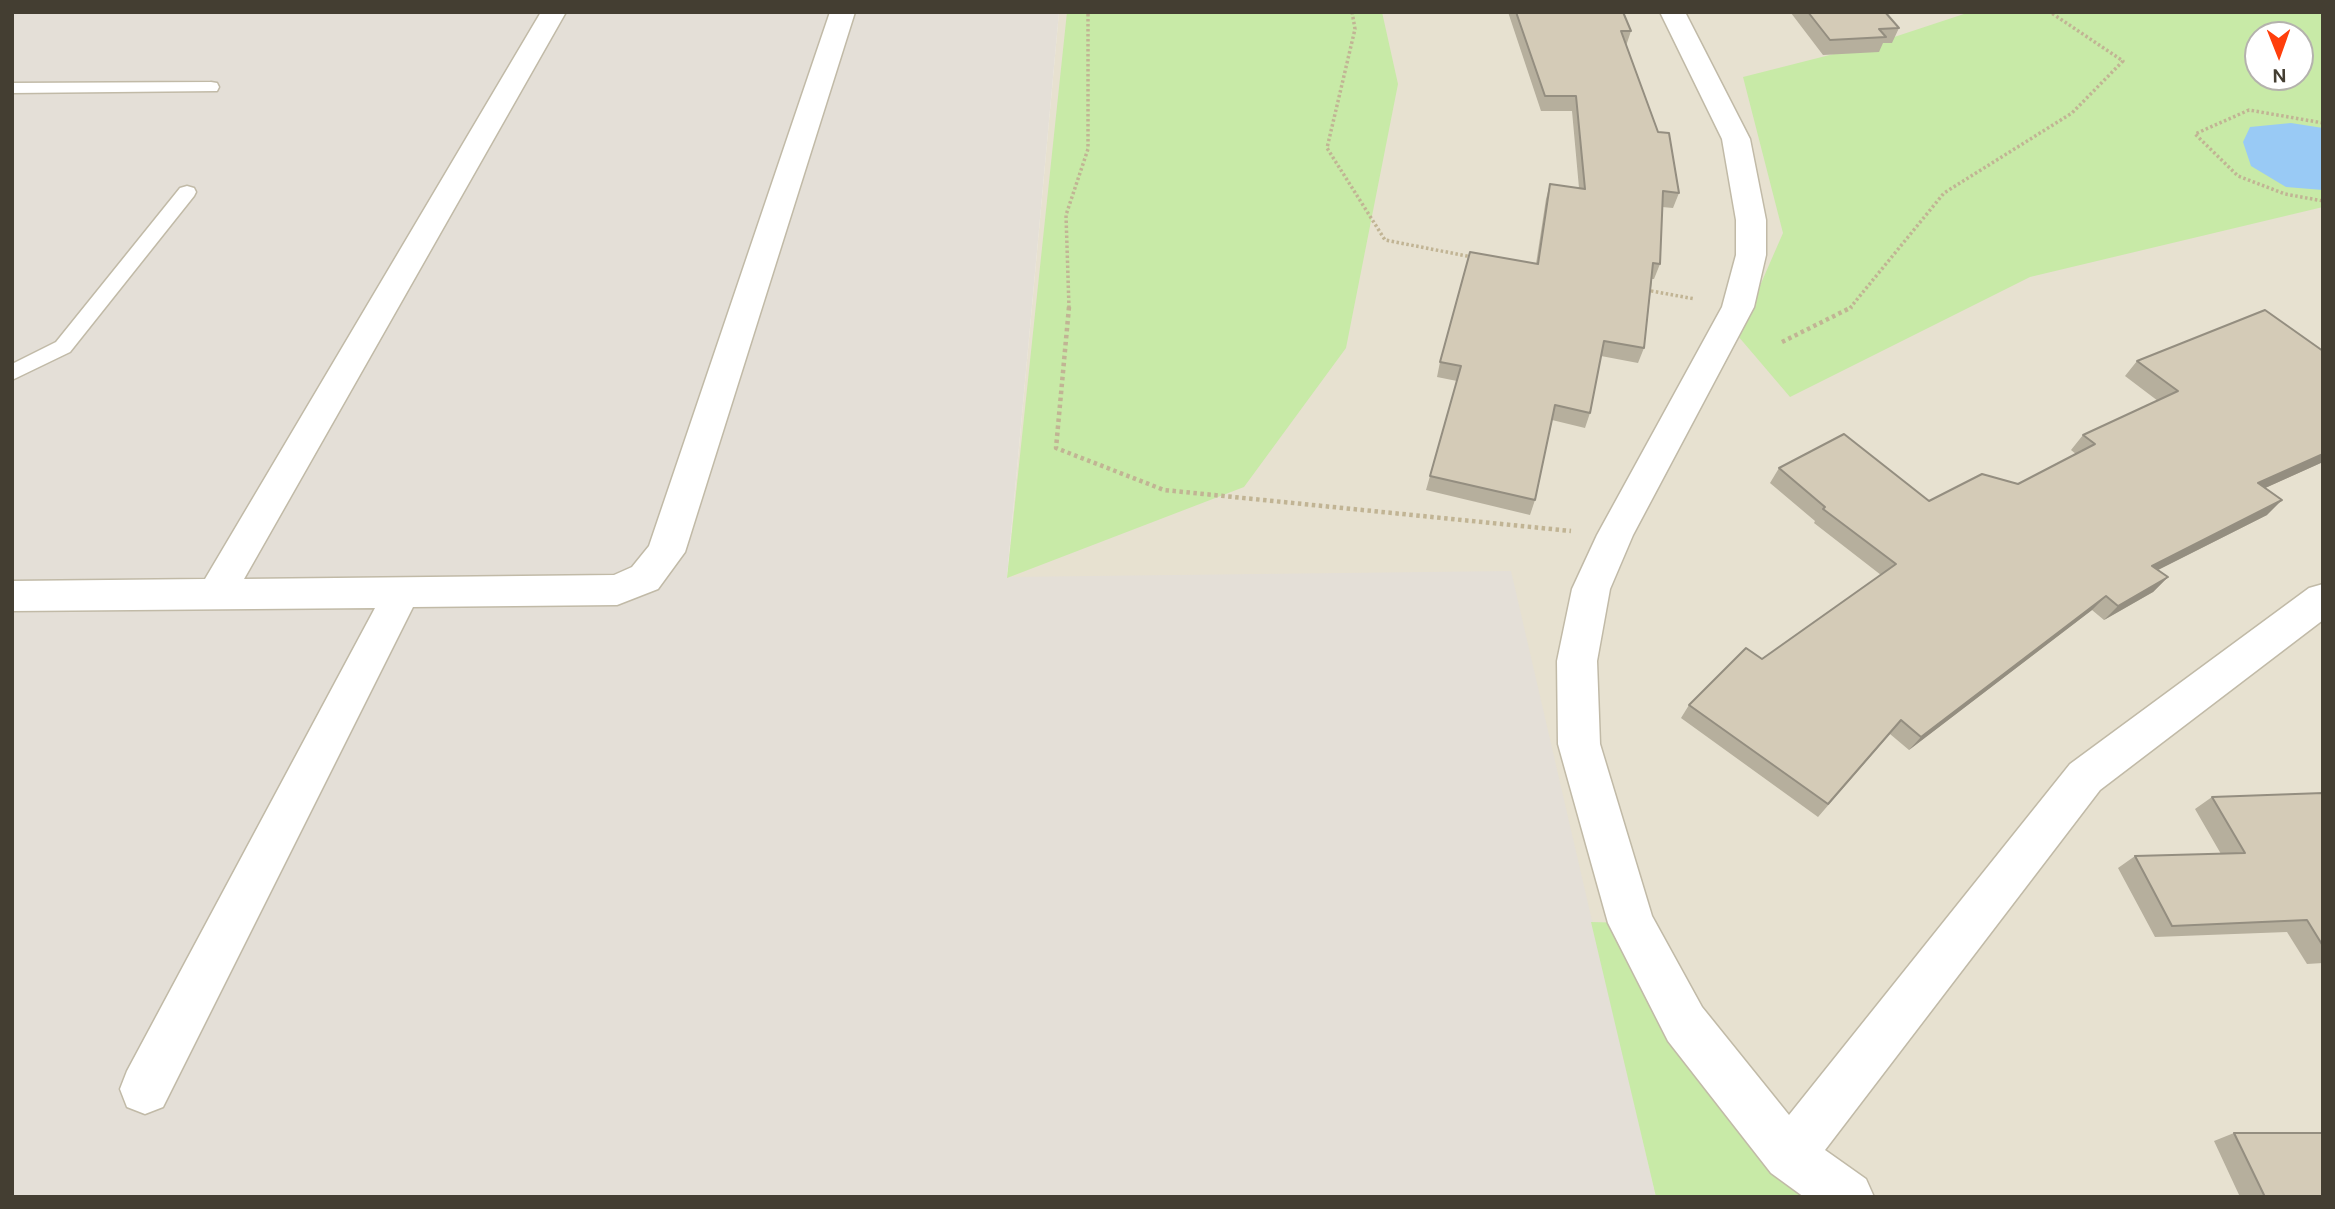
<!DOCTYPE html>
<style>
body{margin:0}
#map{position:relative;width:2335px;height:1209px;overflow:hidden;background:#f2eee2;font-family:"DM Sans",sans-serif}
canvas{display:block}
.frame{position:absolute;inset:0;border:14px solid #443e32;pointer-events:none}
.north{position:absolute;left:2244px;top:21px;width:70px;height:70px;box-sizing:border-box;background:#fff;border:2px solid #b4b2ad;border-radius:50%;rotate:179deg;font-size:19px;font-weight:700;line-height:28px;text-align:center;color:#443e32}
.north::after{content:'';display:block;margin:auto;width:24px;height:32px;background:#ff3f0c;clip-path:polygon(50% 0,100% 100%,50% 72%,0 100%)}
</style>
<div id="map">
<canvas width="2335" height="1209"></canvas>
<div class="frame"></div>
<div class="north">N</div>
</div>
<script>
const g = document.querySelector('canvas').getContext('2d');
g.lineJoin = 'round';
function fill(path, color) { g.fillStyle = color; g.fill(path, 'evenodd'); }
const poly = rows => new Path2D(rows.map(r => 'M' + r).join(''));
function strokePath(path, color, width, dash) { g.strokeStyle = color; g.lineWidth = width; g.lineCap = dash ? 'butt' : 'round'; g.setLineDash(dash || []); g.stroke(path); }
const residential = poly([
 [1059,12,2323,12,2323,1197,1656,1197,1591,922,1007,578],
 [2258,35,2300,35,2300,77,2258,77]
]);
const industrial = poly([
 [12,12,1059,12,1007,577,1511,571,1656,1197,12,1197]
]);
const green = poly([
 [1067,12,1382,12,1398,84,1346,348,1244,487,1007,578],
 [1970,12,2323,12,2323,207,2030,277,1790,397,1738,336,1783,233,1743,77,1873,44],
 [2258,35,2300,35,2300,77,2258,77],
 [1591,922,1631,923,1848,1197,1656,1197]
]);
const water = poly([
 [2291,123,2323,128,2323,190,2286,187,2251,166,2243,142,2250,127]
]);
const pathFar1 = poly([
 [1352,12,1355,29,1327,148,1385,240,1472,257],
 [2323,123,2249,110,2195,134,2238,176,2285,194,2323,201],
 [1646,290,1695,299],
 [1069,308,1066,215,1088,149,1088,12],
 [1850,308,1944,193,2072,113,2123,61,2050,12]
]);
const path = poly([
 [1069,307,1056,448,1164,490,1571,531],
 [1782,342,1852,307]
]);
const service = poly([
 [211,82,217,83,219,87,217,91,12,93,12,83,211,82],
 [187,186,194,188,196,192,194,196,70,352,12,380,12,364,56,342,180,188,187,186]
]);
const minor = poly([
 [541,12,566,12,244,579,614,575,632,567,649,546,830,12,855,12,685,552,658,589,617,605,413,607,163,1107,145,1114,127,1107,120,1089,127,1071,375,608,12,611,12,581,205,579,541,12],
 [1660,12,1685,12,1750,139,1766,220,1766,255,1754,307,1633,535,1610,589,1597,661,1600,744,1652,916,1702,1007,1789,1115,2070,764,2309,588,2323,584,2323,620,2100,790,1825,1150,1866,1179,1874,1197,1804,1197,1771,1173,1668,1041,1608,923,1558,744,1557,661,1572,589,1597,535,1722,307,1736,255,1736,220,1722,139,1660,12]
]);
const wall = poly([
 [1508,12,1623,12,1631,31,1626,46,1679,193,1673,208,1662,207,1660,264,1654,279,1652,279,1644,348,1638,363,1601,356,1590,413,1585,428,1552,420,1535,500,1530,515,1426,490,1457,381,1437,377,1440,362,1536,264,1546,199,1550,184,1579,188,1572,111,1541,111],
 [1782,12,1885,12,1899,28,1892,43,1883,43,1879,52,1823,55,1791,13,1783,14],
 [2137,361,2323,462,2265,488,2267,515,2158,570,2168,577,2153,592,2104,620,2092,610,1909,750,1890,734,1818,817,1681,718,1689,705,1762,659,1881,575,1814,523,1815,521,1770,483,1779,468,1929,501,2018,484,2076,454,2071,450,2083,435,2158,401,2125,376],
 [2323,793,2323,963,2307,964,2287,932,2155,937,2118,868,2135,856,2221,854,2195,809,2212,797],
 [2234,1133,2323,1197,2240,1197,2214,1141]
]);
const shadedWall = poly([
 [2323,454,2323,462,2243,498,2258,483],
 [2282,500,2267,515,2138,580,2152,566],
 [2168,577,2153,592,2104,620,2118,606],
 [2106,596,2092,610,1909,750,1921,737]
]);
const building = poly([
 [1516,12,1623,12,1631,31,1621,31,1658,132,1669,133,1679,193,1663,191,1660,264,1653,263,1644,348,1604,341,1590,413,1555,405,1535,500,1430,476,1461,366,1440,362,1470,252,1538,264,1550,184,1585,189,1576,96,1545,96,1516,12],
 [1808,12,1885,12,1899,28,1879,29,1886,37,1830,40,1808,12],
 [2265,310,2323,351,2323,454,2258,483,2282,500,2152,566,2168,577,2118,606,2106,596,1921,737,1901,720,1828,804,1689,705,1746,648,1762,659,1896,564,1823,509,1825,507,1779,468,1844,434,1929,501,1982,474,2018,484,2095,444,2083,435,2178,391,2137,361,2265,310],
 [2323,793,2323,946,2307,920,2172,926,2135,856,2245,853,2212,797,2323,793],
 [2234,1133,2323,1133,2323,1197,2265,1197,2234,1133]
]);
fill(residential, '#e7e1d0');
fill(industrial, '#e4dfd7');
fill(green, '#c8eaa7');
fill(water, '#99caf5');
strokePath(service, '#c1baa7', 3);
strokePath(minor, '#c1baa7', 3);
strokePath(pathFar1, '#c1b494', 3.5, [2.5, 2.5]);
strokePath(path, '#c1b494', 4.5, [3.5, 3.5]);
fill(service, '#fff');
fill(minor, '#fff');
fill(wall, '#b6af9d');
fill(shadedWall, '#948e80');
fill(building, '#d4cbb7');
strokePath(building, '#948e80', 2);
</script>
